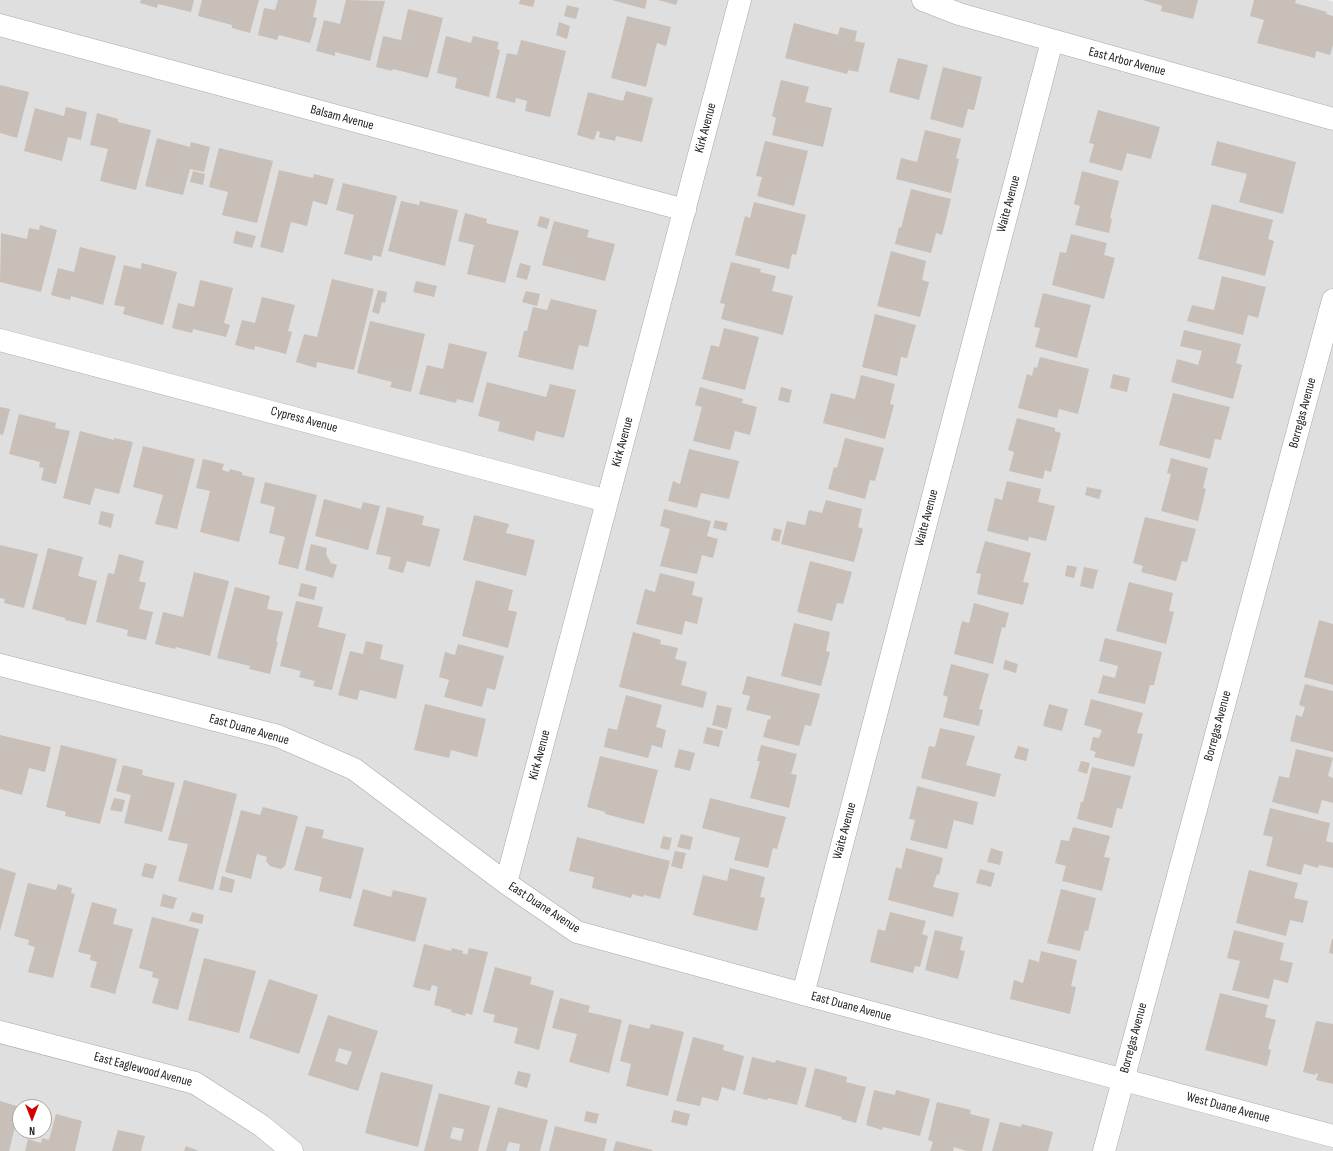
<!DOCTYPE html>
<style>
body{margin:0}
#map{position:relative;width:1333px;height:1151px;overflow:hidden;background:#f2efe9;font-family:"Sofia Sans Condensed",sans-serif}
canvas{display:block}
.north{position:absolute;left:12px;top:1099px;width:40px;height:40px;box-sizing:border-box;background:#fff;border:1px solid #a7a7a7;border-radius:50%;rotate:180deg;font-size:11px;font-weight:700;line-height:16px;text-align:center;color:#222}
.north::after{content:'';display:block;margin:auto;width:14px;height:18px;background:#d40000;clip-path:polygon(50% 0,100% 100%,50% 72%,0 100%)}
</style>
<div id="map">
<canvas width="1333" height="1151"></canvas>
<div class="north">N</div>
</div>
<script>
const g = document.querySelector('canvas').getContext('2d');
g.lineJoin = 'round';
function fill(path, color) { g.fillStyle = color; g.fill(path, 'evenodd'); }
const poly = rows => new Path2D(rows.map(r => 'M' + r).join(''));
function strokePath(path, color, width, dash) { g.strokeStyle = color; g.lineWidth = width; g.lineCap = dash ? 'butt' : 'round'; g.setLineDash(dash || []); g.stroke(path); }
function drawText(font, color, halo, rows, align = 'center') {
  g.font = font + ' "Sofia Sans Condensed",sans-serif'; g.lineWidth = 3; g.setLineDash([]); g.textBaseline = 'middle'; g.strokeStyle = halo; g.fillStyle = color; for (const [text, x, y, turn = 0] of rows) {
    g.save(); g.translate(x, y); g.rotate((+turn || 0) * Math.PI / 180); g.textAlign = isNaN(turn) ? turn : align; if (halo) g.strokeText(text, 0, 0); g.fillText(text, 0, 0); g.restore();
  }
}
const residential = poly([
 [0,0,1327,0,1333,2,1333,1151,0,1151],
 [20,1107,44,1107,44,1131,20,1131]
]);
const building = poly([
 [141,0,194,0,191,12,158,4,157,8,140,3],
 [202,0,259,0,250,33,232,28,232,25,198,16],
 [278,0,317,0,313,17,317,18,310,43,279,35,277,40,258,35,264,8,275,10],
 [346,0,385,1,370,61,335,52,335,56,316,51,324,20,340,24],
 [520,0,535,0,533,7,519,4],
 [612,0,647,0,645,9],
 [658,0,678,0,676,5],
 [1143,0,1198,0,1193,19,1161,11,1162,6],
 [1254,0,1296,0,1295,3,1327,12,1326,14,1333,16,1333,45,1330,55,1316,51,1315,58,1257,43,1264,20,1250,16],
 [567,5,579,8,576,19,564,16],
 [408,9,443,18,428,78,393,69,392,71,376,67,383,36,401,40],
 [627,16,671,27,666,46,657,43,646,87,611,78],
 [559,22,570,26,567,39,556,35],
 [794,23,838,35,840,27,857,31,855,41,865,43,858,72,848,70,847,74,785,58],
 [446,36,471,43,473,36,499,42,497,49,500,50,489,97,455,88,457,78,437,73],
 [521,40,566,51,550,117,525,111,527,101,516,98,515,103,496,98,507,53,517,55],
 [898,58,928,65,919,100,889,92],
 [943,67,982,77,974,110,968,109,963,128,930,119],
 [781,80,809,87,805,102,832,108,823,147,772,135,776,118,772,116],
 [0,85,29,92,17,138,0,133],
 [626,91,653,98,642,142,616,136,615,141,599,137,600,132,597,131,594,140,577,135,588,92,623,101],
 [66,107,87,112,81,140,68,137,62,161,24,151,35,108,64,116],
 [1098,110,1160,127,1151,159,1127,153,1122,171,1089,162,1094,144,1089,143],
 [97,113,118,119,118,122,151,130,136,190,100,181,108,149,90,145],
 [925,130,961,139,956,158,959,159,951,193,896,179,901,158,917,162],
 [157,138,190,147,191,142,210,147,204,172,190,169,183,195,145,186],
 [765,141,808,151,794,206,757,196,762,177,756,176],
 [1217,141,1296,162,1283,214,1239,202,1247,174,1211,165],
 [219,148,273,161,257,223,222,215,228,192,209,187],
 [279,170,313,178,314,174,334,179,327,205,313,201,307,226,291,222,283,253,260,247],
 [193,171,205,174,203,185,190,182],
 [1082,171,1119,181,1110,218,1112,219,1109,233,1075,225,1080,206,1074,204],
 [343,183,397,196,381,257,373,255,372,261,344,254,354,215,336,210],
 [911,189,951,199,942,235,936,233,931,253,895,244,899,227,901,228],
 [401,201,419,205,420,201,458,210,445,266,388,251],
 [754,202,806,215,796,255,792,254,789,269,735,255,745,216,750,218],
 [1212,204,1273,220,1268,239,1274,241,1265,276,1198,259],
 [465,213,487,219,486,223,519,231,505,283,467,274,474,245,458,241],
 [540,216,550,219,547,229,537,226],
 [554,221,589,230,587,237,615,244,605,281,542,265],
 [40,225,57,230,41,292,0,282,1,233,27,239,29,228,39,230],
 [236,231,256,236,252,248,233,243],
 [1071,234,1107,243,1104,255,1115,258,1104,299,1052,285,1060,252,1066,253],
 [80,247,116,256,103,305,71,296,70,300,51,295,58,268,74,272],
 [891,251,926,261,922,280,929,282,920,317,877,306],
 [731,262,761,269,760,272,776,276,772,291,793,296,783,335,721,319,725,304,720,303],
 [142,263,177,272,163,325,123,314,125,307,114,305,124,265,141,269],
 [520,263,531,266,527,280,516,277],
 [1222,276,1266,287,1258,318,1248,315,1243,335,1187,321,1192,305,1214,310],
 [332,279,374,289,354,370,317,362,316,368,296,362,304,334,317,337],
 [200,280,233,288,224,323,230,325,226,337,193,329,192,333,172,328,178,303,194,307],
 [416,281,437,286,434,297,413,292],
 [378,290,387,292,385,303,382,302,379,314,372,312],
 [526,291,540,294,537,306,522,302],
 [1043,293,1091,305,1077,358,1035,347,1040,328,1034,327],
 [262,297,295,305,288,331,292,332,286,354,255,346,254,350,235,345,242,320,255,323],
 [551,299,597,310,588,347,579,345,573,370,518,357,524,331,527,331,533,307,547,310],
 [875,314,916,325,907,358,901,357,897,376,862,367],
 [370,321,425,334,411,392,390,387,392,382,357,373],
 [724,328,759,337,745,390,702,379,711,345,719,347],
 [1184,330,1241,344,1236,363,1242,365,1233,399,1171,382,1177,359,1198,365,1202,351,1180,346],
 [449,343,487,352,473,403,457,399,456,403,419,394,427,365,443,369],
 [1040,357,1089,369,1078,414,1059,409,1057,418,1018,408,1027,374,1032,376,1034,367,1037,368],
 [1113,374,1130,378,1127,392,1110,388],
 [861,375,895,384,890,404,894,405,885,439,823,423,831,393,855,399],
 [487,382,546,397,550,384,576,390,564,438,536,431,534,441,498,431,500,422,478,416],
 [700,387,743,399,742,403,757,407,750,435,735,431,730,450,693,441,702,407,695,405],
 [781,387,792,390,789,403,778,400],
 [1173,393,1230,407,1221,440,1215,439,1210,459,1159,445],
 [0,407,10,409,3,435,0,434],
 [19,414,56,423,55,428,70,431,56,484,41,480,44,468,39,467,40,462,9,454],
 [1017,418,1055,428,1055,431,1061,433,1051,472,1045,470,1043,479,1009,471,1014,452,1008,450],
 [80,431,114,440,114,438,133,442,119,494,95,488,90,505,63,498],
 [845,438,884,448,875,481,870,480,865,499,828,489,834,467,837,468],
 [143,446,195,459,177,529,155,524,163,495,133,487],
 [689,449,739,461,729,499,701,493,697,508,668,501,673,481,680,484],
 [1171,458,1208,468,1203,488,1206,489,1198,521,1161,511,1171,474,1167,473],
 [203,459,224,464,222,470,229,472,230,469,242,472,242,475,255,478,239,542,200,532,210,491,196,488],
 [1007,481,1041,489,1038,502,1055,506,1046,541,1029,537,1028,541,987,531,995,498,1002,500],
 [265,482,317,495,298,569,278,564,285,537,269,533,275,507,260,503],
 [1087,487,1102,490,1099,499,1085,495],
 [324,499,361,509,363,502,380,506,368,550,315,536],
 [826,500,862,509,858,527,863,529,854,562,781,544,787,521,805,525,809,510,822,513],
 [387,507,424,516,422,525,440,529,430,567,407,561,403,573,388,569,391,557,376,554],
 [664,509,711,521,707,536,718,539,713,558,702,555,697,574,660,566,670,529,660,526],
 [101,511,114,514,111,528,98,524],
 [474,515,509,524,506,533,535,540,526,576,463,560],
 [1145,517,1196,529,1187,562,1182,561,1176,581,1141,572,1143,566,1133,563],
 [715,520,728,523,726,531,713,528],
 [774,528,782,530,779,542,771,540],
 [985,541,1031,553,1023,582,1029,583,1023,605,977,594,981,574,976,573],
 [311,544,327,548,326,554,331,563,337,565,333,578,305,570],
 [0,545,38,554,24,608,4,603,5,599,0,598],
 [48,548,83,557,78,576,97,581,86,625,65,620,65,618,32,609],
 [119,554,144,561,139,581,146,583,139,609,153,612,146,640,127,636,128,630,96,622,108,573,114,574],
 [810,561,852,572,843,604,837,603,832,621,797,612],
 [1067,565,1077,567,1074,578,1065,576],
 [1084,567,1098,570,1093,589,1080,586],
 [194,572,229,581,210,656,176,647,175,649,155,644,163,612,183,617],
 [660,573,695,582,692,595,703,598,697,624,685,621,682,635,636,624,645,589,655,592],
 [476,580,513,590,508,610,517,612,508,648,462,636],
 [1129,582,1173,593,1169,611,1174,612,1166,644,1116,631],
 [301,583,317,587,314,600,298,596],
 [235,587,270,596,267,609,283,612,276,641,278,642,270,674,249,669,250,666,217,658],
 [296,601,323,607,318,627,346,634,332,690,313,686,315,681,299,677,301,671,280,666],
 [974,603,1009,613,1005,628,1002,627,993,664,954,654,962,621,969,623],
 [1319,620,1333,624,1333,685,1304,677],
 [794,623,830,632,826,651,830,652,821,686,781,676],
 [633,632,661,640,660,644,678,648,675,659,687,662,681,685,707,692,703,708,619,687],
 [1105,638,1162,652,1154,685,1150,685,1145,704,1098,693,1103,675,1115,678,1118,666,1099,661],
 [366,641,383,645,380,659,404,665,396,699,360,690,357,700,338,695,350,651,363,654],
 [458,644,504,656,495,690,487,688,482,707,444,697,449,680,439,677,445,652,455,655],
 [1005,660,1018,664,1016,673,1003,669],
 [951,664,989,674,979,709,983,710,979,726,943,717,948,697,943,695],
 [747,676,820,694,811,726,805,725,799,746,763,737,768,719,770,720,771,716,746,710,750,696,742,694],
 [1305,684,1333,691,1333,752,1290,741,1296,715,1302,717,1305,707,1299,705],
 [626,695,662,705,656,727,666,730,662,748,652,745,648,758,604,747,608,728,617,730],
 [1091,699,1143,713,1137,733,1143,734,1134,767,1094,757,1096,752,1090,750,1093,737,1099,738,1102,730,1084,725],
 [425,704,486,719,477,757,451,750,449,758,414,750],
 [1049,704,1068,709,1062,731,1043,726],
 [717,705,732,708,727,729,712,725],
 [707,727,723,731,719,747,703,743],
 [940,728,975,736,966,765,1001,774,995,797,921,778,929,746,935,747],
 [0,735,51,747,45,772,29,768,22,795,0,789],
 [61,745,117,759,100,824,65,816,66,812,46,807],
 [761,745,797,754,791,774,797,775,789,808,750,798,760,761,757,761],
 [1018,746,1029,749,1026,761,1014,758],
 [679,749,695,753,690,771,674,767],
 [1296,749,1333,758,1328,776,1333,778,1333,803,1322,800,1318,814,1272,802,1279,776,1289,778],
 [600,756,658,770,644,824,605,814,605,812,587,807],
 [1081,761,1090,763,1087,774,1078,771],
 [123,765,143,770,142,775,175,783,162,832,124,823,131,795,116,791],
 [1092,767,1131,776,1122,809,1117,808,1112,828,1077,819,1081,802,1083,802],
 [184,780,237,794,213,890,178,881,188,844,168,840],
 [917,786,978,802,973,825,954,820,947,849,910,840,915,820,909,819],
 [114,798,125,800,122,812,110,810],
 [710,798,786,817,777,849,773,848,768,868,734,860,740,838,702,828],
 [263,807,298,816,285,866,281,869,270,866,266,861,267,857,257,854,251,879,225,872,241,810,260,815],
 [1270,808,1330,823,1326,841,1333,843,1333,868,1319,865,1318,868,1304,864,1301,875,1266,866,1273,837,1263,835],
 [306,826,324,830,322,838,364,848,351,899,319,891,322,877,294,870],
 [1073,827,1110,836,1104,857,1110,858,1102,891,1062,881,1066,866,1055,863,1061,840,1069,841],
 [681,834,693,837,690,850,677,847],
 [663,836,672,838,669,850,660,848],
 [577,837,670,861,660,899,644,895,643,897,632,894,631,898,592,888,594,877,569,871],
 [906,848,943,858,939,875,937,874,933,887,959,893,953,917,888,900,896,867,901,869],
 [991,848,1003,852,1000,865,987,862],
 [675,851,686,853,682,869,671,866],
 [145,863,157,866,153,879,141,876],
 [0,868,16,873,0,931],
 [730,868,765,877,760,897,765,898,757,931,693,915,703,875,727,881],
 [980,869,995,873,991,887,976,883],
 [1249,870,1298,883,1294,898,1308,901,1303,923,1290,920,1286,936,1236,923],
 [222,876,235,880,232,893,219,890],
 [28,883,56,890,58,884,72,888,71,893,75,894,53,978,28,972,35,947,28,945,29,940,14,936],
 [363,889,391,897,393,890,427,898,415,942,353,926],
 [1061,889,1096,898,1088,931,1085,930,1080,951,1047,943],
 [163,894,177,898,173,909,160,906],
 [92,902,117,909,113,924,133,929,115,994,90,987,97,962,90,960,91,955,78,952],
 [192,912,204,915,202,924,189,921],
 [890,912,926,921,922,934,928,936,920,967,915,966,913,973,870,962,878,929,885,931],
 [152,917,199,929,178,1010,152,1003,159,979,152,977,153,972,139,968],
 [935,930,963,937,960,950,965,951,958,979,925,970],
 [1234,930,1284,943,1280,960,1293,963,1288,983,1274,979,1269,999,1232,990,1240,961,1227,958],
 [1332,939,1333,939,1333,954,1329,953],
 [424,944,451,951,452,948,463,951,462,953,467,955,469,948,488,952,472,1015,466,1013,465,1016,451,1012,452,1010,434,1005,438,987,432,985,430,991,413,987],
 [1041,951,1077,960,1071,986,1076,987,1070,1014,1010,999,1014,980,1023,983,1029,959,1039,962],
 [204,958,256,971,239,1033,188,1020],
 [495,967,532,977,530,984,554,991,539,1050,514,1043,518,1028,493,1022,495,1015,483,1012],
 [269,979,318,995,299,1054,249,1038],
 [1220,993,1268,1005,1265,1017,1276,1020,1268,1049,1271,1050,1267,1066,1205,1050],
 [560,998,590,1006,588,1012,622,1020,609,1073,569,1062,577,1034,552,1028],
 [328,1015,378,1031,358,1091,308,1075],
 [339,1048,352,1052,347,1065,335,1061],
 [1316,1021,1333,1024,1333,1084,1316,1080,1318,1074,1316,1073,1315,1075,1303,1072],
 [629,1024,649,1029,651,1024,684,1032,668,1096,626,1086,631,1064,620,1061],
 [693,1037,724,1045,723,1050,744,1056,735,1091,722,1087,718,1101,702,1097,700,1106,676,1101],
 [752,1057,775,1063,776,1060,807,1068,797,1105,768,1098,767,1100,743,1094],
 [815,1068,847,1077,846,1082,866,1087,856,1123,841,1119,842,1117,805,1107],
 [518,1071,531,1074,527,1088,514,1084],
 [381,1072,433,1085,418,1147,365,1133],
 [874,1090,895,1095,896,1090,930,1099,920,1136,883,1127,882,1130,866,1125],
 [439,1093,490,1106,478,1151,424,1151],
 [453,1127,464,1129,461,1141,450,1138],
 [0,1101,20,1107,9,1151,0,1151],
 [937,1102,971,1110,970,1114,990,1119,982,1151,966,1151,954,1147,953,1151,930,1151,933,1142,928,1140],
 [498,1107,548,1120,540,1151,519,1151,520,1144,509,1142,506,1151,486,1151],
 [674,1110,690,1114,687,1126,671,1122],
 [586,1111,599,1114,596,1124,584,1121],
 [56,1114,82,1121,75,1151,25,1151,28,1139,41,1143,42,1138,49,1140],
 [1000,1122,1021,1127,1022,1124,1053,1132,1048,1151,992,1151],
 [555,1126,607,1139,604,1151,549,1151],
 [118,1130,145,1136,141,1151,112,1151],
 [616,1141,653,1150,652,1151,613,1151],
 [186,1146,199,1151,184,1151]
]);
const minor = poly([
 [923,0,959,14,1333,119],
 [0,25,685,210],
 [0,340,607,501],
 [0,665,278,736,354,769,506,883,577,932,803,994,1333,1136],
 [506,883,740,0],
 [803,994,1052,41],
 [0,1032,195,1083,262,1126,292,1151],
 [1104,1151,1333,300]
]);
const streetNames = [
 ["East Arbor Avenue",1127,62,15],
 ["Balsam Avenue",342,118,15],
 ["Kirk Avenue",706,128,-75],
 ["Waite Avenue",1009,204,-75],
 ["Borregas Avenue",1303,413,-75],
 ["Cypress Avenue",304,420,15],
 ["Kirk Avenue",623,442,-75],
 ["Waite Avenue",927,518,-75],
 ["Borregas Avenue",1218,726,-75],
 ["East Duane Avenue",249,730,16],
 ["Kirk Avenue",540,755,-75],
 ["Waite Avenue",845,831,-75],
 ["East Duane Avenue",544,908,33],
 ["East Duane Avenue",851,1007,15],
 ["Borregas Avenue",1134,1038,-75],
 ["East Eaglewood Avenue",143,1070,15],
 ["West Duane Avenue",1228,1108,15]
];
fill(residential, '#e0dfdf');
fill(building, '#c7bfb8');
strokePath(minor, '#a9a9a9', 23);
strokePath(minor, '#fff', 22);
drawText('13px', '#222', '#fff', streetNames);
</script>
